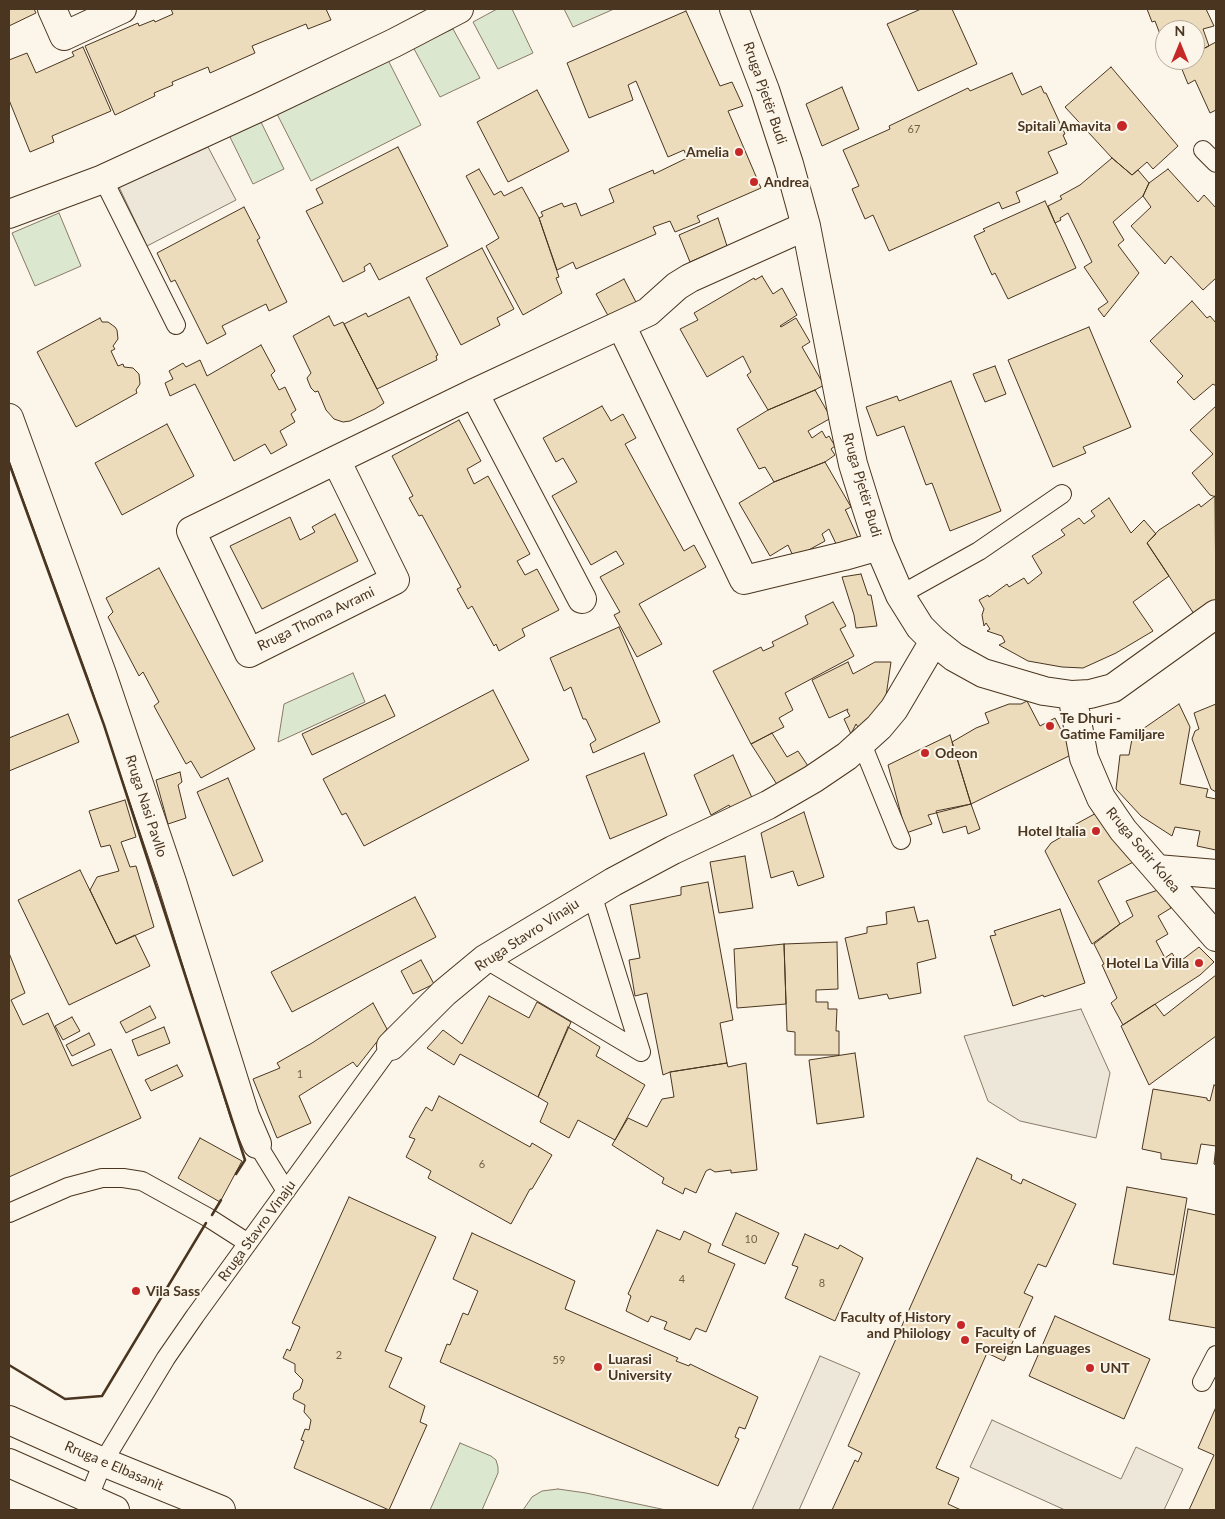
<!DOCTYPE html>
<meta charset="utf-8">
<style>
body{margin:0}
#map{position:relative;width:1225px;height:1519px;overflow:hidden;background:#fbf6e9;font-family:Lato,sans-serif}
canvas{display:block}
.frame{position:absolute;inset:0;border:10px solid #4a3520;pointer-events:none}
.north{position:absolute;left:1155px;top:20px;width:50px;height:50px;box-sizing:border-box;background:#fbf6e9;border:1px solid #b4a999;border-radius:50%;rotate:0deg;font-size:14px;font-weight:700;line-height:20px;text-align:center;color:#4a3520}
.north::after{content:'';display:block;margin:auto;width:18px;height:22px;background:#c62828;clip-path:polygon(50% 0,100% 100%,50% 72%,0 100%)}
</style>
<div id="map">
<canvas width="1225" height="1519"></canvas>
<div class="frame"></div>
<div class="north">N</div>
</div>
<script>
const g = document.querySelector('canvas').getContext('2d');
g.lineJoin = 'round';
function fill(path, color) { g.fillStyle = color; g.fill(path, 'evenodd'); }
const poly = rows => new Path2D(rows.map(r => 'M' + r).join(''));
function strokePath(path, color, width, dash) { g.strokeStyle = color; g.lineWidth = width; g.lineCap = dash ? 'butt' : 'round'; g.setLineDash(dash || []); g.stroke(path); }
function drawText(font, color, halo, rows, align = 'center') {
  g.font = font + ' Lato,sans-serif'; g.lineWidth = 4; g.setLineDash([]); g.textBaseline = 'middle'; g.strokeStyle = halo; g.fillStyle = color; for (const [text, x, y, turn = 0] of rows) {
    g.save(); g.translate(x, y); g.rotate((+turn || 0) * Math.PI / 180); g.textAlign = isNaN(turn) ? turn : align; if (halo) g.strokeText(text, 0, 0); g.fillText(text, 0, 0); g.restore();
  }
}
const green = poly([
 [497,9,512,9,533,53,498,69,473,22,497,9],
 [564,9,614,9,573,27,564,9],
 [453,29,480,78,440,97,413,47,453,29],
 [388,60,421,125,311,181,276,112,388,60],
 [260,120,284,169,253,184,229,135,260,120],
 [59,213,81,266,35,286,12,233,59,213],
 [353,673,365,702,278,742,284,704,353,673],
 [460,1443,491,1456,496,1460,498,1467,498,1473,482,1510,430,1510,460,1443],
 [558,1489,586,1493,666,1510,523,1510,532,1497,542,1491,558,1489]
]);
const parking = poly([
 [208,147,236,200,147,246,119,187,208,147],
 [1081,1009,1110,1073,1096,1138,1020,1121,988,1101,964,1036,1081,1009],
 [820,1356,860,1373,799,1510,752,1510,820,1356],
 [992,1420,1121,1479,1136,1447,1183,1469,1164,1510,1065,1510,970,1467,992,1420]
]);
const building = poly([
 [9,9,34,9,36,13,9,26,9,9],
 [171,9,326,9,331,20,308,29,306,24,252,46,255,53,210,73,208,67,172,82,173,85,154,93,155,96,115,115,85,46,138,23,139,26,154,20,155,22,173,14,171,9],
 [921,9,952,9,977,64,918,91,887,24,921,9],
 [1147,9,1206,9,1214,26,1203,29,1209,46,1195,53,1195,30,1165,30,1165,47,1155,21,1152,22,1147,9],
 [686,11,720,86,732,82,743,106,728,111,761,188,697,216,700,222,675,232,670,221,653,227,656,234,576,269,573,262,557,270,539,218,543,216,541,212,562,203,564,207,576,203,581,216,614,202,609,189,653,170,654,174,687,158,684,150,668,157,636,81,628,85,633,100,589,118,567,63,686,11],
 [1216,42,1216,110,1210,113,1195,80,1188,84,1179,62,1183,60,1195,60,1195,53,1216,42],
 [83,47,111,111,52,136,54,142,30,152,9,100,9,60,27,53,36,73,74,56,72,52,83,47],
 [1111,67,1178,146,1153,169,1147,162,1132,175,1112,158,1065,107,1111,67],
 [1012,73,1022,95,1041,86,1044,93,1046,93,1065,134,1063,135,1067,144,1048,152,1058,173,1016,192,1020,202,1002,209,999,202,889,251,873,215,865,219,852,189,859,186,843,150,890,129,889,126,968,88,970,91,1012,73],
 [842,87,859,129,822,146,806,104,842,87],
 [537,90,569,151,508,182,477,122,537,90],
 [398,147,448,246,379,280,370,263,364,267,365,271,343,282,306,211,323,203,316,189,398,147],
 [1112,158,1132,175,1138,170,1149,183,1143,196,1113,222,1124,240,1118,245,1139,273,1104,317,1098,309,1108,302,1084,267,1092,262,1068,213,1060,218,1061,220,1055,223,1048,206,1062,199,1060,196,1080,185,1112,158],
 [479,169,494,195,501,191,504,196,522,187,539,218,559,277,556,278,562,293,523,315,486,246,499,238,466,176,479,169],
 [1168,169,1198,202,1204,195,1216,208,1216,278,1203,290,1171,256,1165,264,1131,226,1151,207,1143,196,1149,183,1168,169],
 [1045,201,1076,268,1008,299,995,273,992,275,974,236,985,231,983,229,1045,201],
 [244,207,260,238,257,240,287,302,269,311,266,304,222,326,226,334,207,344,175,280,171,282,157,253,244,207],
 [718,218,727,246,690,262,679,235,718,218],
 [482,248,514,309,497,318,500,325,461,345,426,278,482,248],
 [762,276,773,294,782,288,797,315,780,326,781,327,796,318,810,342,802,347,824,385,815,390,768,410,747,375,751,372,743,356,707,377,680,329,698,320,694,313,754,278,755,280,762,276],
 [624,279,638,306,611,321,596,294,624,279],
 [409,297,438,355,436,356,437,360,377,389,344,324,366,313,368,317,409,297],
 [1192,301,1207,318,1210,316,1216,323,1216,386,1213,384,1194,400,1177,382,1183,376,1150,341,1192,301],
 [329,316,334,326,343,322,384,403,375,409,350,421,343,422,334,419,326,410,318,391,315,392,311,388,308,381,307,378,311,373,293,336,329,316],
 [100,318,102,322,108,322,115,327,117,330,118,339,113,346,115,349,111,351,118,366,123,364,124,367,133,368,139,374,140,384,136,390,137,393,76,427,37,352,100,318],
 [1089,327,1131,427,1083,447,1086,453,1053,467,1008,360,1089,327],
 [261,345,275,371,271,375,279,390,285,387,296,410,291,414,295,422,280,431,287,445,271,454,265,444,234,461,195,384,170,396,165,383,173,379,169,371,183,363,186,367,200,360,207,376,261,345],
 [995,366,1006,394,985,402,973,374,995,366],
 [951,381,1001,511,950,531,932,483,926,485,904,426,877,436,866,407,897,396,899,401,951,381],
 [815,390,831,418,808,431,812,438,822,431,826,438,829,436,835,446,831,449,835,455,825,462,774,482,765,467,759,469,737,429,768,410,815,390],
 [602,406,611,421,623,414,636,438,625,444,684,551,694,545,706,567,639,604,662,644,637,657,614,615,620,612,600,577,624,564,616,551,591,565,552,496,577,482,563,458,556,462,543,438,602,406],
 [1216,406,1216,497,1210,495,1192,473,1213,454,1190,430,1216,406],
 [459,420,481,461,467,469,474,484,488,476,530,554,517,561,525,575,537,569,559,610,522,629,525,636,499,651,496,644,494,646,472,606,468,609,457,589,461,587,422,515,419,516,409,498,413,496,392,456,459,420],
 [167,424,194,476,122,515,95,463,167,424],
 [825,462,851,507,845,510,846,511,858,538,838,548,829,529,822,534,825,541,794,558,788,545,770,556,739,503,774,482,825,462],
 [1215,496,1216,607,1198,620,1147,543,1159,530,1199,504,1201,507,1215,496],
 [1109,498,1131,533,1144,520,1156,534,1147,543,1169,576,1133,602,1153,631,1116,653,1083,668,1062,667,1028,661,999,645,1005,642,1002,636,987,631,990,629,986,623,984,626,982,615,984,609,979,600,988,595,989,597,1007,584,1009,587,1024,578,1028,584,1042,573,1032,556,1065,535,1061,530,1079,518,1084,524,1095,516,1091,511,1109,498],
 [335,514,358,561,262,609,230,546,290,517,300,540,315,532,312,527,335,514],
 [159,568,255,749,201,778,191,761,186,764,154,706,159,702,143,672,139,676,108,617,113,612,106,598,159,568],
 [861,574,868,595,871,595,877,626,856,628,854,615,842,577,861,574],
 [833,602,846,626,840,629,854,656,785,693,793,710,779,718,784,727,751,744,713,671,761,647,763,651,774,646,772,642,808,624,805,616,833,602],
 [619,627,660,722,593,753,590,744,596,740,586,719,583,719,571,687,564,691,550,658,619,627],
 [848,662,853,674,875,662,891,662,885,703,858,727,856,724,851,734,844,719,850,716,847,711,848,709,829,718,812,680,848,662],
 [493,690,529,760,364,846,346,813,342,815,323,779,493,690],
 [385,695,395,716,312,755,302,734,385,695],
 [1027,701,1040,726,1055,718,1073,754,971,804,952,742,976,728,989,723,985,713,1009,704,1021,704,1027,701],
 [1179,704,1190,727,1180,784,1208,789,1206,797,1216,799,1216,850,1197,846,1200,831,1175,827,1172,836,1141,816,1116,789,1120,755,1129,755,1132,739,1137,733,1179,704],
 [1216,704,1216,792,1211,789,1192,739,1195,731,1199,729,1194,713,1216,704],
 [68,714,79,742,9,771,9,738,68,714],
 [772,733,787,757,798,751,810,769,778,786,751,744,772,733],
 [950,735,971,804,928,815,932,824,906,833,888,765,950,735],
 [644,753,667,815,610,839,586,776,644,753],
 [733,755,753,800,732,811,729,805,711,815,694,775,733,755],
 [180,772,182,782,178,785,186,818,168,824,156,780,180,772],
 [228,778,263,861,233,876,197,792,228,778],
 [125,800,136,837,121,842,130,867,136,866,154,927,116,944,90,890,97,877,119,871,110,845,101,847,89,811,125,800],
 [971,804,980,829,968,834,966,826,943,833,936,811,971,804],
 [1100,811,1137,860,1098,881,1120,924,1092,944,1045,851,1051,843,1068,833,1067,829,1100,811],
 [804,812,824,877,798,886,793,871,771,878,761,833,804,812],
 [745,856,753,908,719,913,710,862,745,856],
 [80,870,116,944,135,935,150,966,69,1005,18,900,80,870],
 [708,882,733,1020,720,1023,727,1063,670,1072,663,1075,647,993,635,996,629,960,640,958,630,905,681,895,681,887,708,882],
 [1161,889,1171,908,1158,916,1168,934,1156,941,1165,958,1172,953,1178,963,1199,947,1214,962,1200,975,1123,1025,1111,1003,1117,998,1102,965,1104,964,1094,944,1120,924,1133,916,1126,901,1161,889],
 [415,897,436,937,292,1012,271,972,415,897],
 [914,907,918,922,928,920,936,958,917,963,921,993,889,999,887,994,859,999,845,938,867,933,867,927,887,924,886,912,914,907],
 [1060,909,1085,983,1044,997,1043,995,1013,1006,990,936,996,935,994,931,1060,909],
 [837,942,838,989,816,990,816,1002,828,1002,828,1009,837,1009,836,1031,839,1031,839,1055,795,1055,795,1032,787,1031,784,944,837,942],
 [784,944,786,1004,737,1008,734,949,784,944],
 [9,953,25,993,11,1000,23,1025,48,1013,72,1066,111,1049,141,1118,9,1177,9,953],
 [421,960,434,984,413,994,401,971,421,960],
 [1216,975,1216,1036,1149,1085,1121,1026,1155,1004,1164,1016,1216,975],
 [489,996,529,1018,537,1002,571,1022,538,1097,460,1054,454,1065,427,1048,443,1030,462,1044,489,996],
 [373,1003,387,1029,357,1067,353,1062,299,1096,311,1123,277,1138,253,1079,280,1068,277,1063,312,1043,373,1003],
 [150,1006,156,1018,126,1033,120,1022,150,1006],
 [72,1017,80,1031,63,1040,55,1026,72,1017],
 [164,1027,170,1043,138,1056,132,1040,164,1027],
 [568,1027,600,1047,596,1056,645,1085,615,1140,578,1120,569,1138,540,1122,548,1103,538,1097,568,1027],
 [89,1033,95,1045,72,1056,66,1045,89,1033],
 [855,1053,864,1117,817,1124,809,1060,855,1053],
 [727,1063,728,1067,746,1063,757,1170,731,1173,731,1170,715,1172,710,1169,706,1171,696,1193,685,1188,683,1194,662,1183,664,1178,612,1145,628,1118,647,1127,662,1099,674,1097,670,1072,727,1063],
 [177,1065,183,1076,151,1091,145,1080,177,1065],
 [1214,1085,1216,1086,1216,1165,1214,1164,1216,1146,1201,1144,1197,1164,1161,1159,1161,1153,1142,1149,1153,1089,1207,1098,1207,1100,1210,1101,1214,1085],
 [439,1096,530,1147,532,1143,552,1155,532,1189,530,1189,511,1224,428,1178,431,1171,406,1157,415,1139,409,1137,416,1124,426,1107,432,1111,439,1096],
 [200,1138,242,1161,220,1202,178,1178,200,1138],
 [977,1158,1012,1175,1011,1179,1021,1184,1023,1179,1076,1204,1046,1267,1038,1264,1024,1293,1033,1297,1004,1361,987,1353,936,1468,959,1478,948,1504,961,1510,832,1510,855,1460,858,1462,862,1453,848,1446,977,1158],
 [1127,1187,1187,1198,1174,1275,1113,1264,1127,1187],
 [349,1197,436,1237,385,1351,402,1358,389,1387,425,1406,420,1422,427,1425,389,1510,294,1468,304,1441,301,1440,305,1429,309,1430,311,1420,304,1412,305,1405,293,1399,294,1393,300,1389,303,1380,295,1372,295,1364,283,1358,287,1349,290,1351,300,1327,292,1323,349,1197],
 [1188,1209,1216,1215,1216,1328,1169,1320,1188,1209],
 [736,1213,779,1233,765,1264,722,1245,736,1213],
 [657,1230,680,1240,684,1231,711,1244,708,1252,735,1264,706,1332,696,1328,690,1340,664,1329,667,1322,651,1316,648,1322,626,1311,631,1296,628,1294,657,1230],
 [472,1233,575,1281,565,1309,678,1358,676,1361,689,1366,690,1364,758,1397,745,1429,739,1427,735,1437,739,1439,718,1486,440,1362,447,1344,450,1345,463,1313,468,1315,478,1291,453,1279,472,1233],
 [805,1234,838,1249,840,1245,863,1258,835,1321,785,1298,798,1267,792,1265,805,1234],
 [1055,1316,1150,1359,1124,1419,1029,1376,1055,1316],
 [1216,1407,1216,1510,1189,1510,1214,1455,1198,1448,1216,1407]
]);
const lane = poly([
 [1203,150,1216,163],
 [103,179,176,325],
 [900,595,979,551,1062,494],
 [862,744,901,840],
 [592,894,641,1052],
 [485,959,641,1052],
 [257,1144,286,1191],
 [9,1213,68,1187,102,1178,123,1178,142,1181,209,1218,248,1243],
 [1202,1382,1216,1355],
 [88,1499,103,1462,166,1358,195,1316,391,1046]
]);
const street = poly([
 [52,9,64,36,122,9],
 [734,9,765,90,789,164,806,226,844,422,853,464,867,509,879,546,900,595,920,627,934,641,954,657,983,673,1044,691,1072,695,1090,694,1113,688,1216,614],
 [9,214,103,179,260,107,394,43,459,9],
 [621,325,744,580,844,556,879,546],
 [474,393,582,599],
 [9,418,102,674,172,882,245,1116,257,1144],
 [336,460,395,580,249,653,191,531,336,460,474,393,648,312,677,286,690,278,806,226],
 [1072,695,1084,758,1101,798,1123,830,1216,937],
 [1157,869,1216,874],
 [391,1046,444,993,485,959,613,882,673,850,768,805,813,779,847,756,879,727,894,709,934,641]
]);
const primary = poly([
 [9,1420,103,1462,221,1510],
 [9,1463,115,1510]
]);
const wall = poly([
 [9,463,104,725,245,1160,236,1174],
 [212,1215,221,1200],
 [9,1365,65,1399,102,1396,206,1223]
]);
const markers = [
 [1122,126,6,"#c62828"],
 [739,152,5,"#c62828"],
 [754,182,5,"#c62828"],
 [1050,726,5,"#c62828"],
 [925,753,5,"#c62828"],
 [1096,831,5,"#c62828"],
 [1199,963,5,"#c62828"],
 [136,1291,5,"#c62828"],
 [961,1325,5,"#c62828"],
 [965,1340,5,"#c62828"],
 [598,1367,5,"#c62828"],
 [1090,1368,5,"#c62828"]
];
const numberNames = [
 ["67",914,129],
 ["1",300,1074],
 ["6",482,1164],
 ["10",751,1239],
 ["4",682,1279],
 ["8",822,1283],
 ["2",339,1355],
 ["59",559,1360]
];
const streetNames = [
 ["Rruga Pjetër Budi",765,93,71],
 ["Rruga Pjetër Budi",862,485,74],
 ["Rruga Thoma Avrami",316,619,-26],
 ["Rruga Nasi Pavllo",146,806,72],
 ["Rruga Sotir Kolea",1143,850,50],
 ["Rruga Stavro Vinaju",527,935,-33],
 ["Rruga Stavro Vinaju",257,1231,-54],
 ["Rruga e Elbasanit",114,1466,23]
];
const poiNames = [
 ["Spitali Amavita",1111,126,"right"],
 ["Amelia",729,152,"right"],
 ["Andrea",764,182],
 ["Te Dhuri -",1060,718],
 ["Gatime Familjare",1060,734],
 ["Odeon",935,753],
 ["Hotel Italia",1086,831,"right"],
 ["Hotel La Villa",1189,963,"right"],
 ["Vila Sass",146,1291],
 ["Faculty of History",951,1317,"right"],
 ["and Philology",951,1333,"right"],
 ["Faculty of",975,1332],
 ["Foreign Languages",975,1348],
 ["Luarasi",608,1359],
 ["University",608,1375],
 ["UNT",1100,1368]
];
fill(green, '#dce7d0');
strokePath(green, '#887966', 1);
fill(parking, '#ede7d9');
strokePath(parking, '#887966', 1);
fill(building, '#ecdcbc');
strokePath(building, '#4a3520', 1);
strokePath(lane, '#4a3520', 20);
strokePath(street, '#4a3520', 30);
strokePath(primary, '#4a3520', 30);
strokePath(lane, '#fbf6e9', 18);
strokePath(street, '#fbf6e9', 28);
strokePath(primary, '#fbf6e9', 28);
strokePath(wall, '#4a3520', 2.5);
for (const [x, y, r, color] of markers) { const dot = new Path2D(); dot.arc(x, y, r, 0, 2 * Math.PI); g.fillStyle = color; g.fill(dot); strokePath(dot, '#fbf6e9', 2); }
drawText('11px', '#725f47', null, numberNames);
drawText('14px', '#4a3520', '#fbf6e9', streetNames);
drawText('bold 14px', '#4a3520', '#fbf6e9', poiNames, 'left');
</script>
